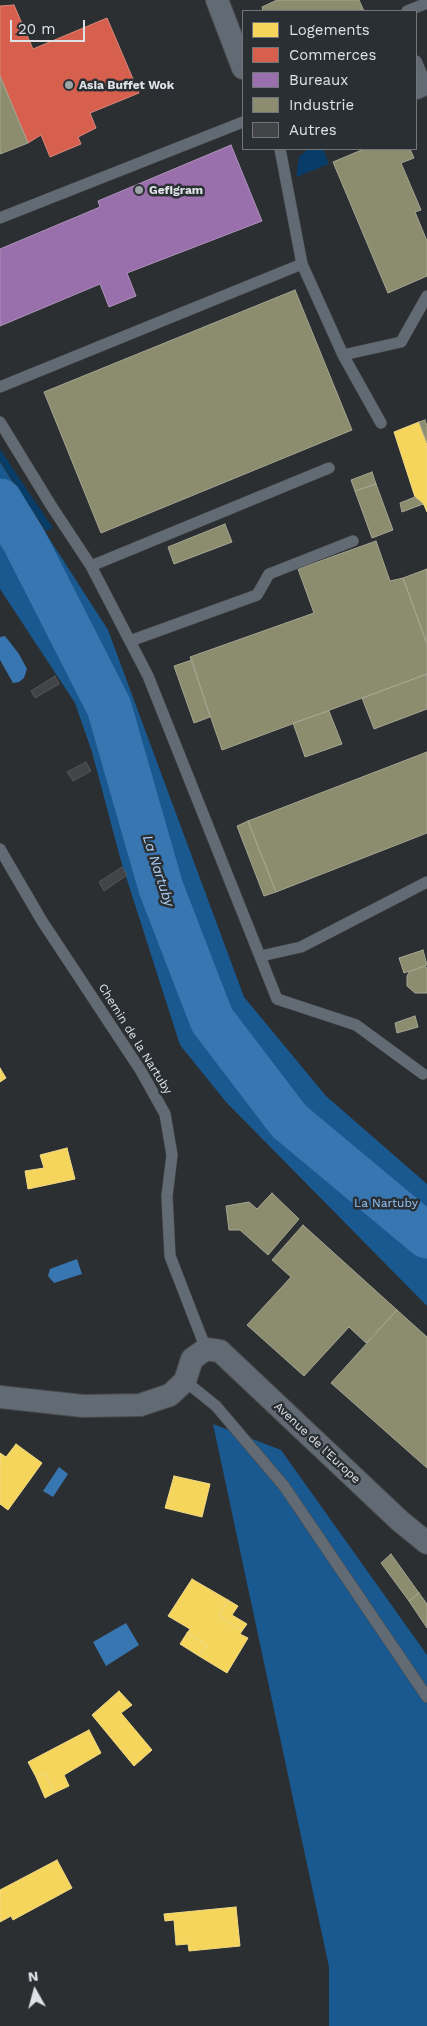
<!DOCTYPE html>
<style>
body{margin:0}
#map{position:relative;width:427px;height:2026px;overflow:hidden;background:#2c2f32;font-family:"Work Sans",sans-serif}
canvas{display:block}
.legend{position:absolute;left:242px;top:10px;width:175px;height:140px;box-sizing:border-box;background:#2a2f34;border:1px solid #72767b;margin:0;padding:6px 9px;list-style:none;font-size:15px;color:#dee1e5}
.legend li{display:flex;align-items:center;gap:10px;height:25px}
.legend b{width:25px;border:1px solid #72767b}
.north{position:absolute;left:10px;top:1966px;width:50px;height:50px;-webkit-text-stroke:4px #2a2f34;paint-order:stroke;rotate:353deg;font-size:14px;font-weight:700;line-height:20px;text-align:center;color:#dee1e5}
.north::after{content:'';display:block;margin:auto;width:18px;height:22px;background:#dee1e5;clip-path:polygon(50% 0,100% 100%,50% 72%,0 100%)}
.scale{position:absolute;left:10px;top:20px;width:75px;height:22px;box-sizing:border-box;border:2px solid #dee1e5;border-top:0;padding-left:6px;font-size:15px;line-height:18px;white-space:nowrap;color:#dee1e5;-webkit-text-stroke:4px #2a2f34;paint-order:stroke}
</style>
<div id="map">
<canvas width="427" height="2026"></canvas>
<ul class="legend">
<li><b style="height:14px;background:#f6d55c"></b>Logements</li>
<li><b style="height:14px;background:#d6604d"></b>Commerces</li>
<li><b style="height:14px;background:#9970ab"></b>Bureaux</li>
<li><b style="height:14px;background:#8c8c6e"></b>Industrie</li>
<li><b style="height:14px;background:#424447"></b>Autres</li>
</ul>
<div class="north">N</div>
<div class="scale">20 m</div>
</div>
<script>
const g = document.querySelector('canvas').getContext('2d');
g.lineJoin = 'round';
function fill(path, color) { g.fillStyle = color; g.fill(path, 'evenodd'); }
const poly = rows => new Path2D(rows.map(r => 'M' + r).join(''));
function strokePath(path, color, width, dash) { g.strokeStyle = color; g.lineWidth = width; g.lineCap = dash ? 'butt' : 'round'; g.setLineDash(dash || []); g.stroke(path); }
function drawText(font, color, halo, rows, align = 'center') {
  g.font = font + ' "Work Sans",sans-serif'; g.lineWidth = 5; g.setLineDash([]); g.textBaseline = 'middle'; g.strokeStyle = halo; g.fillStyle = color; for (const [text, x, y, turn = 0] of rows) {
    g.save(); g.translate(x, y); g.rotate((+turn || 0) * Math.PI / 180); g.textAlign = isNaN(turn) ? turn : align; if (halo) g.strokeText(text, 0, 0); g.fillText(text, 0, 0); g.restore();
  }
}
const green = poly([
 [308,149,323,149,329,164,296,177,299,157],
 [0,449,15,472,53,528,46,531,0,461]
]);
const forest = poly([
 [0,462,108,630,244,997,326,1096,427,1184,427,1306,226,1102,180,1045,121,861,92,752,75,703,0,589],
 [213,1424,281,1450,427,1655,427,2026,329,2026,329,1967]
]);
const water = poly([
 [5,636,19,654,27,669,24,678,19,682,13,683,0,660,0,637],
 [77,1259,82,1274,54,1283,48,1276,50,1269],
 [59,1467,68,1474,53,1497,43,1491],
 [126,1623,139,1645,106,1666,93,1642]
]);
const homes = poly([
 [419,422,427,443,427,512,424,505,415,497,394,432,419,422],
 [0,1068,6,1078,0,1082,0,1068],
 [67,1148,75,1179,28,1189,25,1171,44,1168,40,1155,67,1148],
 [16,1444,42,1463,8,1510,0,1504,0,1453,6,1457,16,1444],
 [174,1476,210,1484,202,1517,165,1508,174,1476],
 [192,1579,228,1600,219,1616,242,1631,240,1634,248,1638,227,1673,199,1656,207,1645,187,1633,190,1629,168,1616,192,1579],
 [228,1600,238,1606,232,1615,247,1624,242,1631,219,1616,228,1600],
 [187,1633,207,1645,199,1656,180,1644,187,1633],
 [119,1691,132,1705,121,1713,152,1750,134,1766,92,1715,119,1691],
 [89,1730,101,1753,64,1775,69,1786,54,1793,45,1773,36,1777,28,1762,89,1730],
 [45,1773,54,1793,45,1798,36,1777,45,1773],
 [57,1860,72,1888,13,1920,11,1916,0,1922,0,1890,57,1860],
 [236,1907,240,1946,189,1951,188,1944,176,1945,174,1920,165,1921,164,1914,236,1907]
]);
const shops = poly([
 [14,5,33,49,107,18,139,93,90,113,96,128,78,137,81,144,50,157,41,135,28,143,0,76,0,6,14,5]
]);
const offices = poly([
 [231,145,262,221,127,273,136,296,109,307,100,284,0,326,0,249,100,207,98,201,231,145]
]);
const industry = poly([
 [277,0,359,0,364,11,263,11,262,7,277,0],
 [0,76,28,143,0,154,0,76],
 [364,149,410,149,414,158,401,163,421,210,415,212,427,241,427,276,388,293,333,162,364,149],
 [295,290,352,430,101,533,44,392,295,290],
 [425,420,427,426,427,443,419,422,425,420],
 [372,472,376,484,355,491,351,480,372,472],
 [376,484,393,530,372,538,355,491,376,484],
 [415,497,423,504,402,512,400,503,415,497],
 [225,524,232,542,174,564,168,547,225,524],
 [376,541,390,581,403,578,427,644,427,674,222,750,190,657,314,613,298,569,376,541],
 [427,569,427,644,403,578,427,569],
 [192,660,210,717,194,723,174,666,192,660],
 [427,674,427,709,374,729,362,698,427,674],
 [329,711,342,744,305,757,293,723,329,711],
 [427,752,427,833,276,892,248,821,427,752],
 [248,821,276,892,264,896,237,826,248,821],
 [423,950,427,965,404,973,399,958,423,950],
 [425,966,427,968,427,993,415,993,407,986,407,976,409,972,425,966],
 [415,1016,418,1027,397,1033,395,1023,415,1016],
 [272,1193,299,1219,268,1255,240,1230,229,1230,226,1206,249,1202,257,1209,272,1193],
 [303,1225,397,1310,366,1343,349,1327,304,1376,247,1325,291,1277,272,1260,303,1225],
 [397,1310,427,1337,427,1468,331,1383,397,1310],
 [391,1554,419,1593,409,1601,381,1563,391,1554],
 [419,1593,427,1604,427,1628,409,1601,419,1593]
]);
const river = poly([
 [0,501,24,540,109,707,161,888,212,1020,289,1121,427,1236]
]);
const building = poly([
 [55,676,59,684,35,698,31,691,55,676],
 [86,762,91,771,73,781,67,772,86,762],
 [122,867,127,875,104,891,99,882,122,867]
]);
const lane = poly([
 [407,11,427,3],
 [416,61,426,84],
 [280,149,302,264,343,355,381,423],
 [0,218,243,122],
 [343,355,401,342,427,296],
 [0,387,302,264],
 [0,422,52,507,91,566,148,676,277,999,356,1025,423,1074],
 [91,566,329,468],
 [130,641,257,595,269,574,353,541],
 [0,849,42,921,141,1071,165,1114,172,1155,167,1196,170,1256,206,1349],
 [261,956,301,947,427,882],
 [185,1381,216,1406,284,1486,427,1697]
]);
const street = poly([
 [217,0,243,68],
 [416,88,427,83],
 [0,1397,83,1406,140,1405,170,1395,185,1381,192,1359,206,1349,220,1351,400,1521,427,1543]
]);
const markers = [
 [69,85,5,"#a0a3a6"],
 [139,190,5,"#a0a3a6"]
];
const poiNames = [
 ["Asia Buffet Wok",79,85],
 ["Gefigram",149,190]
];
const streetNames = [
 ["Chemin de la Nartuby",135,1039,58],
 ["Avenue de l'Europe",317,1443,43]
];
const parkNames = [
 ["La Nartuby",386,1203]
];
const waterNames = [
 ["La Nartuby",158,871,72]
];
fill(green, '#073d68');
fill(forest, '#195990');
fill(water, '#3876b2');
fill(homes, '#f6d55c');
strokePath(homes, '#efd985', 1);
fill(shops, '#d6604d');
strokePath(shops, '#d8877b', 1);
fill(offices, '#9970ab');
strokePath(offices, '#ae92bc', 1);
fill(industry, '#8c8c6e');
strokePath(industry, '#a5a692', 1);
strokePath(river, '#3876b2', 45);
fill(building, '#424447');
strokePath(building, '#535658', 1);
strokePath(lane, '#494b4e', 12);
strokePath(street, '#494b4e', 24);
strokePath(lane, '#626b74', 11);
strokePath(street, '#626b74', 22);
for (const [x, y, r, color] of markers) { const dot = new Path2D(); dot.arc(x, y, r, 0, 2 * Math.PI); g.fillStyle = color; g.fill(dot); strokePath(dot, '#2a2f34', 2); }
drawText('bold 12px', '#dee1e5', '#2a2f34', poiNames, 'left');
drawText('12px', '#dee1e5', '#2a2f34', streetNames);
drawText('12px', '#93c5fa', '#2a2f34', parkNames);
drawText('italic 14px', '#b0d1f5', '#2a2f34', waterNames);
</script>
